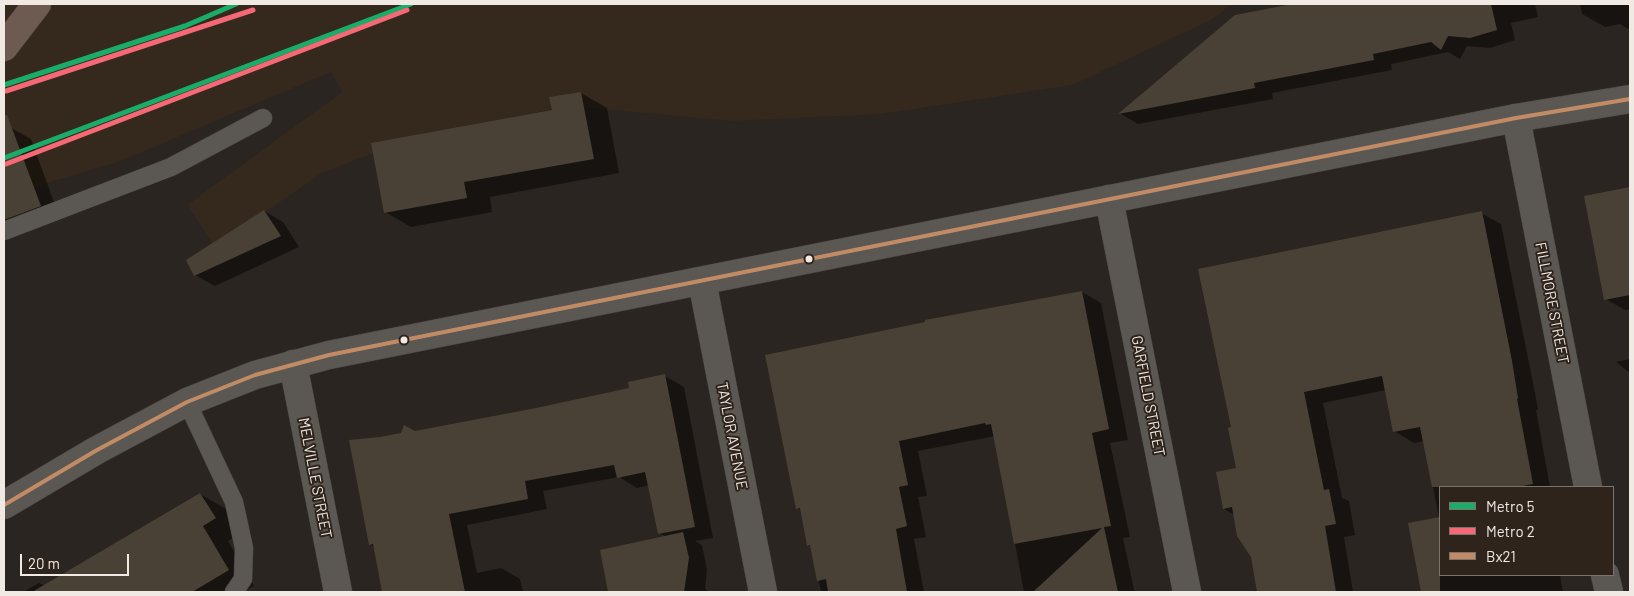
<!DOCTYPE html>
<style>
body{margin:0}
#map{position:relative;width:1634px;height:596px;overflow:hidden;background:#2a2520;font-family:Barlow,sans-serif}
canvas{display:block}
.frame{position:absolute;inset:0;border:5px solid #f0e9e4;pointer-events:none}
.legend{position:absolute;left:1439px;top:486px;width:175px;height:90px;box-sizing:border-box;background:#2e241c;border:1px solid #7c736c;margin:0;padding:6px 9px;list-style:none;font-size:15px;color:#f0e9e4}
.legend li{display:flex;align-items:center;gap:10px;height:25px}
.legend b{width:25px;border:1px solid #7c736c}
.scale{position:absolute;left:20px;top:554px;width:109px;height:22px;box-sizing:border-box;border:2px solid #f0e9e4;border-top:0;padding-left:6px;font-size:15px;line-height:18px;white-space:nowrap;color:#f0e9e4;-webkit-text-stroke:4px #2e241c;paint-order:stroke}
</style>
<div id="map">
<canvas width="1634" height="596"></canvas>
<div class="frame"></div>
<ul class="legend">
<li><b style="height:6px;background:#1aad69"></b>Metro 5</li>
<li><b style="height:6px;background:#f56875"></b>Metro 2</li>
<li><b style="height:6px;background:#c18c65"></b>Bx21</li>
</ul>
<div class="scale">20 m</div>
</div>
<script>
const g = document.querySelector('canvas').getContext('2d');
g.lineJoin = 'round';
function fill(path, color) { g.fillStyle = color; g.fill(path, 'evenodd'); }
const poly = rows => new Path2D(rows.map(r => 'M' + r).join(''));
function strokePath(path, color, width, dash) { g.strokeStyle = color; g.lineWidth = width; g.lineCap = dash ? 'butt' : 'round'; g.setLineDash(dash || []); g.stroke(path); }
function drawText(font, color, halo, rows, align = 'center') {
  g.font = font + ' Barlow,sans-serif'; g.lineWidth = 4; g.setLineDash([]); g.textBaseline = 'middle'; g.strokeStyle = halo; g.fillStyle = color; for (const [text, x, y, turn = 0] of rows) {
    g.save(); g.translate(x, y); g.rotate((+turn || 0) * Math.PI / 180); g.textAlign = isNaN(turn) ? turn : align; if (halo) g.strokeText(text, 0, 0); g.fillText(text, 0, 0); g.restore();
  }
}
const built = poly([
 [4,4,1232,4,1211,20,1073,85,882,114,732,121,569,106,416,137,322,173,215,247,187,205,342,92,331,72,121,161,4,196]
]);
const shadow = poly([
 [1298,4,1535,4,1538,17,1511,23,1515,40,1490,48,1467,46,1460,59,1448,52,1391,64,1392,70,1272,93,1273,99,1138,124,1121,114,1235,16],
 [1580,4,1630,4,1630,27,1628,29,1620,24,1605,27,1582,14],
 [581,93,607,108,619,173,490,197,492,212,411,227,385,212],
 [11,128,31,139,59,216,4,238,4,131],
 [1630,188,1630,309,1625,310,1606,299,1585,197],
 [264,211,283,222,299,247,215,286,195,275],
 [1481,213,1501,224,1531,373,1538,409,1536,410,1550,487,1440,487,1440,575,1560,575,1563,592,1433,592,1422,586,1439,518,1424,441,1414,443,1394,431,1386,390,1323,403,1342,498,1349,501,1355,535,1344,537,1353,592,1249,592,1258,590,1252,557,1235,515,1224,509,1238,469,1229,429],
 [1082,292,1101,303,1128,440,1110,443,1130,537,1123,538,1134,590,1138,592,1024,592,995,436,918,451,927,496,918,497,926,537,914,539,924,592,821,592,812,547,808,545,802,511,797,508,927,323,926,321],
 [1630,359,1630,373,1616,362],
 [665,376,684,387,713,538,695,541,702,545,707,570,705,589,709,592,610,592,601,551,667,537,659,533,649,485,637,488,619,477,543,491,547,509,467,525,477,573,501,568,520,579,523,592,383,592,374,547,370,544,415,433,630,389],
 [200,494,226,509,241,533,228,541,254,586,242,592,23,592,39,583,45,586]
]);
const building = poly([
 [1292,4,1491,4,1497,30,1470,38,1448,36,1441,50,1431,42,1373,54,1374,60,1254,83,1255,88,1118,114,1235,15],
 [581,92,594,159,464,182,467,198,384,213,371,143,552,110,549,97],
 [4,115,7,115,41,206,4,220],
 [1630,187,1630,295,1604,300,1584,196],
 [264,210,281,236,194,276,186,260],
 [1482,211,1512,361,1518,398,1517,399,1533,484,1517,487,1432,487,1420,427,1393,432,1382,376,1304,392,1324,490,1329,489,1336,524,1325,526,1336,592,1257,592,1251,557,1237,536,1232,507,1223,509,1216,472,1236,468,1228,428,1231,427,1198,269],
 [1082,291,1109,429,1092,433,1111,526,1104,527,1118,592,1033,592,1102,528,1014,544,991,424,986,425,985,423,899,441,908,485,899,487,907,526,896,529,907,592,828,592,826,579,817,581,810,545,807,546,800,508,796,509,765,355,925,322,925,320],
 [665,374,695,527,658,534,645,472,617,478,614,465,525,481,528,499,449,514,465,592,382,592,373,544,369,545,349,440,380,437,401,433,404,425,415,431,536,408,629,388,628,382],
 [200,493,216,518,203,526,229,570,192,592,32,592],
 [1440,517,1440,592,1421,592,1408,523],
 [683,532,689,558,684,592,608,592,600,550]
]);
const lane = poly([
 [4,231,171,167,263,118],
 [187,402,234,502,244,548,243,579,234,592]
]);
const street = poly([
 [1516,118,1588,487],
 [1109,199,1187,592],
 [702,281,763,592],
 [293,364,338,592],
 [1605,575,1609,592]
]);
const secondary = poly([
 [4,505,97,450,187,402,255,375,329,355,1516,118,1630,99]
]);
const highway = poly([
 [4,47,37,4]
]);
const bus1 = poly([
 [4,505,97,450,187,402,255,375,329,355,1516,118,1630,99]
]);
const metro1 = poly([
 [4,85,185,26,236,4],
 [4,158,411,4]
]);
const metro2 = poly([
 [6,91,253,10],
 [6,164,407,10]
]);
const markers = [
 [809,259,4.5,"#f0e9e4"],
 [404,340,4.5,"#f0e9e4"]
];
const streetNames = [
 ["FILLMORE STREET",1552,303,79],
 ["GARFIELD STREET",1148,396,79],
 ["TAYLOR AVENUE",732,436,79],
 ["MELVILLE STREET",315,478,79]
];
fill(built, '#35281c');
fill(shadow, '#0007');
fill(building, '#494135');
strokePath(lane, '#46423e', 19);
strokePath(street, '#46423e', 29);
strokePath(secondary, '#46423e', 29);
strokePath(highway, '#46423e', 29);
strokePath(lane, '#5b5753', 18);
strokePath(street, '#5b5753', 28);
strokePath(secondary, '#5b5753', 28);
strokePath(highway, '#6d5a51', 28);
strokePath(bus1, '#c18c65', 4);
strokePath(metro1, '#1aad69', 5);
strokePath(metro2, '#f56875', 5);
for (const [x, y, r, color] of markers) { const dot = new Path2D(); dot.arc(x, y, r, 0, 2 * Math.PI); g.fillStyle = color; g.fill(dot); strokePath(dot, '#2e241c', 2); }
drawText('15px', '#f0e9e4', '#2e241c', streetNames);
</script>
